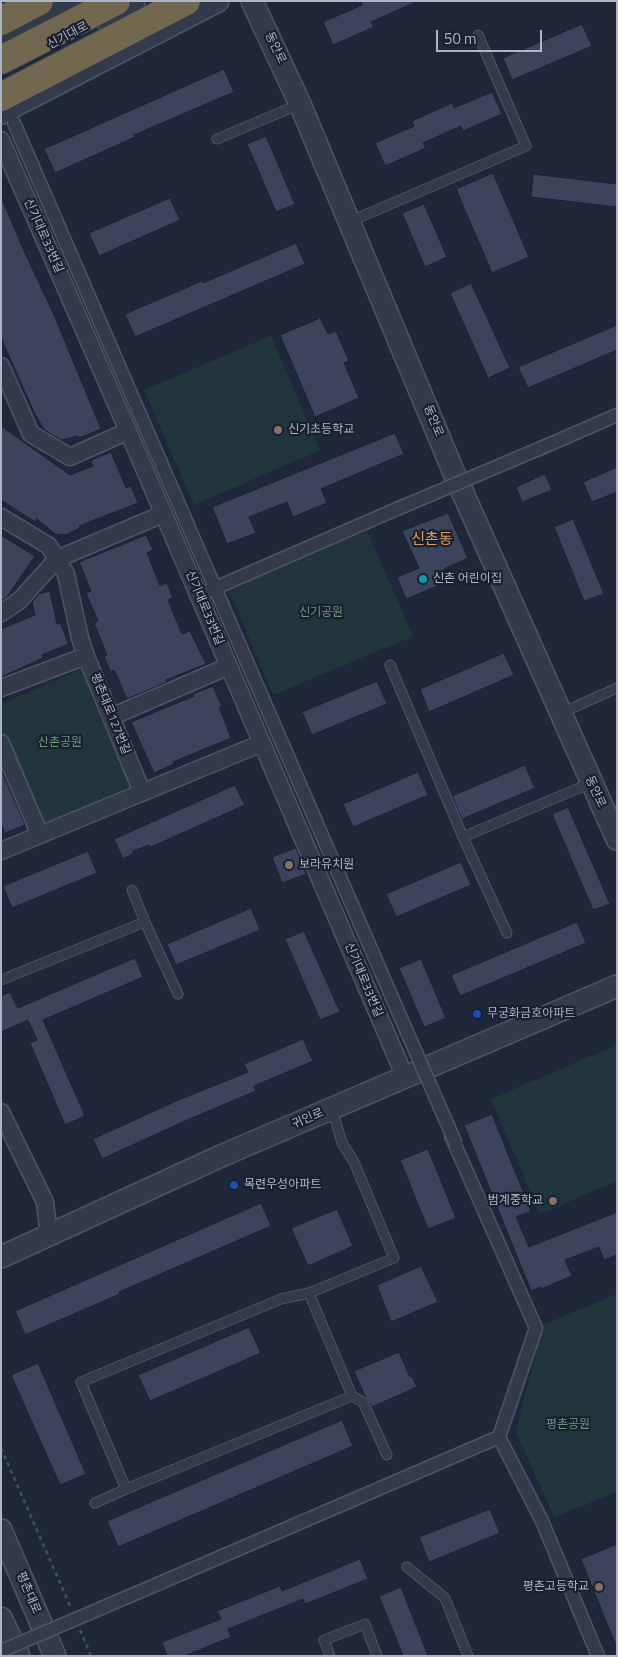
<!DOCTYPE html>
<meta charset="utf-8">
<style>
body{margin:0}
#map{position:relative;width:618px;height:1657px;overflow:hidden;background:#1f283b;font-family:"Titillium Web",sans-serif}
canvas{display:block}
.frame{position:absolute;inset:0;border:2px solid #aeb5c8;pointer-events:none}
.scale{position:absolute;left:436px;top:30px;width:106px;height:22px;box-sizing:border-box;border:2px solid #aeb5c8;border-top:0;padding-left:6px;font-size:15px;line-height:18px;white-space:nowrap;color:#aeb5c8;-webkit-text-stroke:4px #192030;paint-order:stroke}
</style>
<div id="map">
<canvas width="618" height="1657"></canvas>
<div class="frame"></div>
<div class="scale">50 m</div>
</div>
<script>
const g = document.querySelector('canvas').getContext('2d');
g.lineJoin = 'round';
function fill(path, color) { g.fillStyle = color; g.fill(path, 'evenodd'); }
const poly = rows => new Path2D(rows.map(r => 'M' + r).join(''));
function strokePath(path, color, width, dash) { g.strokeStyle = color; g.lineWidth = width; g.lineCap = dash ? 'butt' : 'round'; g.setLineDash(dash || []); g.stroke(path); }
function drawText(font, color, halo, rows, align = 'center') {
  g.font = font + ' "Titillium Web","Noto Sans KR",sans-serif'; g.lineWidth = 4.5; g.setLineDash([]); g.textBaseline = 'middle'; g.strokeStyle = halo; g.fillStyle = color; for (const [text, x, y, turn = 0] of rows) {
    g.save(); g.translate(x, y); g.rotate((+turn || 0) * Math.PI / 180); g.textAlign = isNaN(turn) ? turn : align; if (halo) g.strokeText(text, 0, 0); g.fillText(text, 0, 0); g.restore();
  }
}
const green = poly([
 [271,336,320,450,194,505,144,390],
 [367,531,413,636,273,695,229,590],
 [82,669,135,789,44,829,1,735,1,704],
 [617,1045,617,1181,540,1214,491,1099],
 [617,1294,617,1492,554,1517,516,1432,543,1325]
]);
const building = poly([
 [361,1,418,1,371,22,374,27,333,45,323,22,362,5,361,1],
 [582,24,592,46,512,80,503,58,582,24],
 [224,69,234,92,134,135,135,137,55,173,44,149,224,69],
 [492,92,502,114,463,131,461,126,423,143,426,148,385,166,375,143,414,126,412,121,452,103,454,108,492,92],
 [266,136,295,204,276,212,247,144,266,136],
 [493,173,529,257,492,273,456,189,493,173],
 [533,174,617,184,617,207,531,197,533,174],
 [1,197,25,253,55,317,101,429,79,438,78,436,61,440,44,430,33,410,1,338,1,197],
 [170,198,180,220,99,256,89,233,170,198],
 [424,204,447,257,425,267,402,213,424,204],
 [296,243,305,264,135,337,125,314,202,281,203,283,296,243],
 [471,283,510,368,488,378,450,293,471,283],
 [320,318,328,334,336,331,349,361,344,363,359,398,315,417,280,335,320,318],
 [617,325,617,350,528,388,518,367,617,325],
 [1,426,70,475,93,466,91,460,111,452,126,488,131,486,138,503,79,526,80,528,66,535,55,534,37,519,35,522,1,500,1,426],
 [395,433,404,454,321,489,327,503,293,517,287,502,249,517,256,533,227,544,212,507,395,433],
 [617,467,617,492,592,502,583,482,617,467],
 [545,474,552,490,522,502,516,487,545,474],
 [448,513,468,558,444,569,449,581,406,599,397,577,419,568,402,531,448,513],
 [573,519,604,594,584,601,554,527,573,519],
 [1,535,35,556,7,597,1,601,1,535],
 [146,535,153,550,147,553,160,586,167,583,173,598,168,600,182,634,190,631,206,664,166,680,167,682,127,699,114,670,111,672,104,657,107,655,94,623,98,621,86,593,91,591,79,562,146,535],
 [50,591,57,624,60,623,69,644,42,655,43,658,1,677,1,629,35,615,32,602,39,594,50,591],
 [504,653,514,675,429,712,420,689,504,653],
 [377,681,387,704,312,735,302,712,377,681],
 [213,686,222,706,219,707,231,738,173,762,174,764,154,773,131,722,194,696,193,694,213,686],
 [525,765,535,788,462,819,452,796,525,765],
 [1,769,25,825,5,833,1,824,1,769],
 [418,772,428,795,353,827,343,804,418,772],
 [235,785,245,805,151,847,149,845,133,851,133,854,123,859,114,839,235,785],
 [568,807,610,904,593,910,552,814,568,807],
 [296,848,306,874,282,883,272,857,296,848],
 [88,851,97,873,12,908,3,886,88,851],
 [461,862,471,885,396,917,386,894,461,862],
 [251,908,260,930,176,965,167,944,251,908],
 [577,922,586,943,460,996,451,975,577,922],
 [304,931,340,1012,320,1020,285,939,304,931],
 [135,958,143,977,43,1020,85,1116,65,1125,30,1043,37,1040,28,1020,1,1032,1,996,10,992,18,1008,135,958],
 [421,959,446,1018,424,1027,399,968,421,959],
 [303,1039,313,1061,254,1086,256,1091,185,1121,102,1159,93,1139,176,1101,248,1072,244,1064,303,1039],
 [492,1114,531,1211,516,1217,529,1247,617,1212,617,1255,604,1260,599,1247,565,1260,572,1276,541,1289,541,1287,531,1291,464,1125,492,1114],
 [428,1149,456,1218,428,1229,400,1160,428,1149],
 [261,1203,271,1226,119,1292,120,1294,25,1335,15,1311,261,1203],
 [337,1209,353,1246,308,1266,291,1228,337,1209],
 [421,1266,438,1302,391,1322,377,1285,421,1266],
 [249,1327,261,1353,150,1401,138,1375,249,1327],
 [399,1352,410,1377,412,1376,417,1387,372,1407,365,1396,354,1371,399,1352],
 [38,1363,86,1474,60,1485,11,1375,38,1363],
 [342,1420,353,1446,118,1547,107,1521,342,1420],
 [490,1509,500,1533,429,1562,419,1537,490,1509],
 [617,1544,617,1646,616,1646,581,1559,617,1544],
 [360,1559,368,1579,305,1604,303,1599,228,1629,231,1637,185,1656,167,1656,162,1642,221,1619,217,1611,280,1586,282,1591,360,1559],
 [401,1587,428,1656,403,1656,379,1596,401,1587]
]);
const path = poly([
 [1,1448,71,1608],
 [80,1630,91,1656]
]);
const service = poly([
 [217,139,300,104],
 [351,221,526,146,478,35],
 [390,665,463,837,507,933],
 [561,713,617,688],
 [463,837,591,783],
 [132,890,145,922],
 [1,980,145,922,178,994],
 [309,1293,352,1396,126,1489,81,1382,281,1299,309,1293,394,1258,354,1162,342,1143,332,1109],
 [352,1396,363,1402,387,1455],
 [95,1503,126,1489],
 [407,1567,445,1598,468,1656],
 [330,1656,324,1640,365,1624,377,1656]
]);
const pedestrian = poly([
 [14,123,394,1002],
 [539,449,617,415],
 [199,595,406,505],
 [451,1136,536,1328,499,1437,542,1521,598,1656],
 [139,1592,499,1437]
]);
const minor = poly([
 [1,140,128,431,405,1077],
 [1,366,31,434,70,457,128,431],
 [1,517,49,546,66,574,80,638,86,656,142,792],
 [1,613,19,601,57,559,163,514],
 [1,688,86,656],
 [111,717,229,666],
 [1,743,40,835],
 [1,851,262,743],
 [1,1112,45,1202,49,1236]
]);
const tertiary = poly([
 [252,1,300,104,454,473,617,839],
 [103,18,134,1],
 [1,41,72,1],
 [1,113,218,1],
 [1,1257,221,1156,617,986],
 [1,1530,55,1656],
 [1,1618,19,1656]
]);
const motorway = poly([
 [1,21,39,1],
 [1,60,116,1],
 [1,97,186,1]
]);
const pedestrianBridge = poly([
 [397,509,548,445],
 [390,993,456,1144],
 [1,1651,139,1592]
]);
const markers = [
 [278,430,5,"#8d6e63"],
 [423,579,5,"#0f9aa8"],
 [289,865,5,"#8d6e63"],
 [477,1014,5,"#1a4fb4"],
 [234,1185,5,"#1a4fb4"],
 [553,1201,5,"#8d6e63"],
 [599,1587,5,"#8d6e63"]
];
const streetNames = [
 ["신기대로",68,36,-28],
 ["동안로",275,48,65],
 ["신기대로33번길",43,236,66],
 ["동안로",433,421,68],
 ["신기대로33번길",204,608,67],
 ["평촌대로127번길",110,714,68],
 ["동안로",595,792,66],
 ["신기대로33번길",363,980,67],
 ["귀인로",308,1119,-23],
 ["평촌대로",28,1593,67]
];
const poiNames = [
 ["신기초등학교",288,430],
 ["신촌 어린이집",433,579],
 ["보라유치원",299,865],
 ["무궁화금호아파트",487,1014],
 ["목련우성아파트",244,1185],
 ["범계중학교",543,1201,"right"],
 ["평촌고등학교",589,1587,"right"]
];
const parkNames = [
 ["신기공원",321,613],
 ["산촌공원",60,743],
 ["평촌공원",568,1425]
];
const quarterNames = [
 ["신촌동",432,540]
];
fill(green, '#21363c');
fill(building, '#3b445c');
strokePath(building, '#1b2232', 1);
strokePath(service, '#4e5566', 11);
strokePath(pedestrian, '#4e5566', 15);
strokePath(minor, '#4e5566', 19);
strokePath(tertiary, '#4e5566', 24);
strokePath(motorway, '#3b4253', 30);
strokePath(path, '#3f5359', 2.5, [4, 4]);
strokePath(service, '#333a4b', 9);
strokePath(pedestrian, '#333a4b', 12);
strokePath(minor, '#333a4b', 16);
strokePath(tertiary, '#333a4b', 21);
strokePath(motorway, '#72684f', 28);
strokePath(pedestrianBridge, '#4e5566', 15, []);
strokePath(pedestrianBridge, '#333a4b', 12);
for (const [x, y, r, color] of markers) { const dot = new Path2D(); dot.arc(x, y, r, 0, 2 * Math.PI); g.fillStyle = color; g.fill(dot); strokePath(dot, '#192030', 2); }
drawText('12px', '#aeb5c8', '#192030', streetNames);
drawText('12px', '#aeb5c8', '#192030', poiNames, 'left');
drawText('12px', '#639a76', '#192030', parkNames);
drawText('15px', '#dd9e54', '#192030', quarterNames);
</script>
